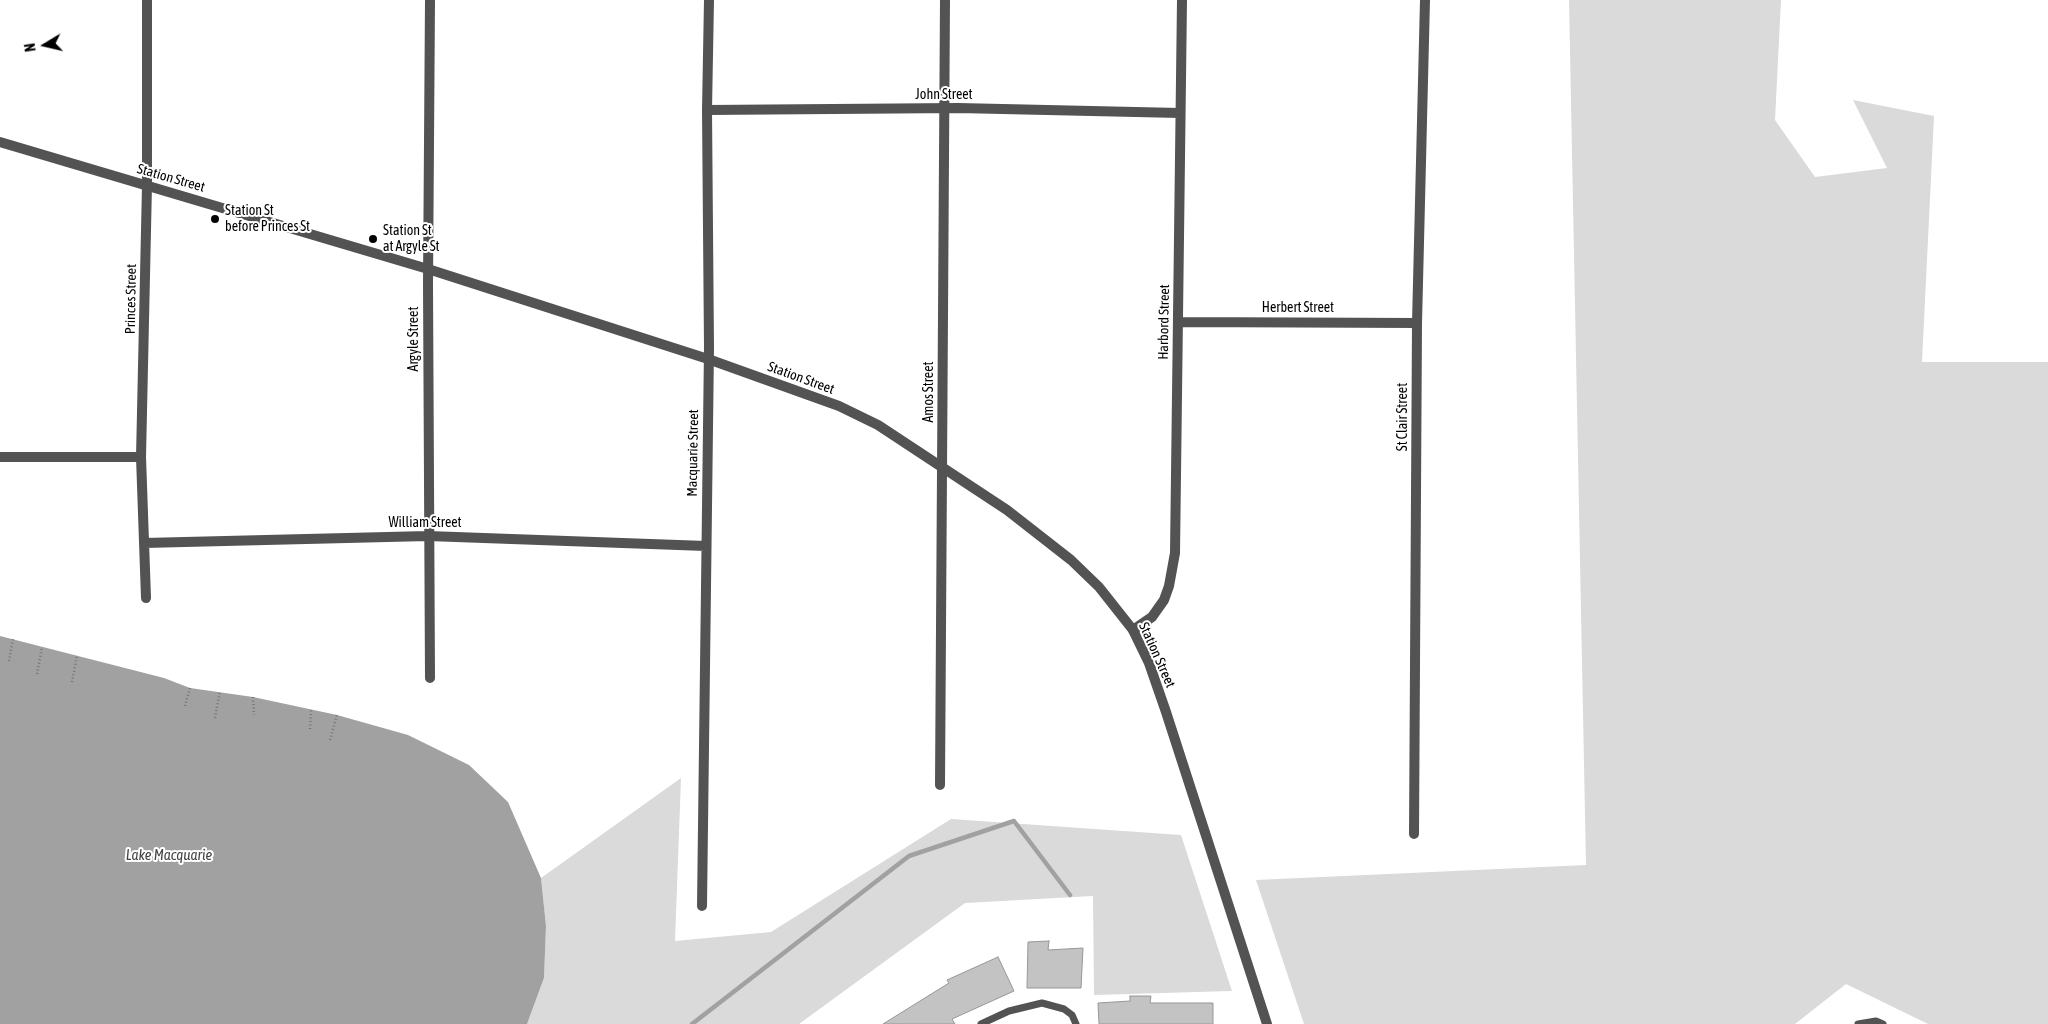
<!DOCTYPE html>
<style>
body{margin:0}
#map{position:relative;width:2048px;height:1024px;overflow:hidden;background:#fff;font-family:"Asap Condensed",sans-serif}
canvas{display:block}
.north{position:absolute;left:20px;top:20px;width:50px;height:50px;-webkit-text-stroke:4px #fff;paint-order:stroke;rotate:261deg;font-size:14px;font-weight:700;line-height:20px;text-align:center;color:#000}
.north::after{content:'';display:block;margin:auto;width:18px;height:22px;background:#000;clip-path:polygon(50% 0,100% 100%,50% 72%,0 100%)}
</style>
<div id="map">
<canvas width="2048" height="1024"></canvas>
<div class="north">N</div>
</div>
<script>
const g = document.querySelector('canvas').getContext('2d');
g.lineJoin = 'round';
function fill(path, color) { g.fillStyle = color; g.fill(path, 'evenodd'); }
const poly = rows => new Path2D(rows.map(r => 'M' + r).join(''));
function strokePath(path, color, width, dash) { g.strokeStyle = color; g.lineWidth = width; g.lineCap = dash ? 'butt' : 'round'; g.setLineDash(dash || []); g.stroke(path); }
function drawText(font, color, halo, rows, align = 'center') {
  g.font = font + ' "Asap Condensed",sans-serif'; g.lineWidth = 4; g.setLineDash([]); g.textBaseline = 'middle'; g.strokeStyle = halo; g.fillStyle = color; for (const [text, x, y, turn = 0] of rows) {
    g.save(); g.translate(x, y); g.rotate((+turn || 0) * Math.PI / 180); g.textAlign = isNaN(turn) ? turn : align; if (halo) g.strokeText(text, 0, 0); g.fillText(text, 0, 0); g.restore();
  }
}
const green = poly([
 [1569,0,1781,0,1775,120,1815,177,1887,168,1853,100,1934,116,1922,362,2048,362,2048,1024,1928,1024,1846,984,1795,1024,1304,1024,1256,880,1586,865],
 [681,778,675,941,771,932,951,819,1181,835,1232,991,1094,995,1093,896,965,903,799,1024,527,1024,544,978,546,926,541,878]
]);
const water = poly([
 [0,636,164,678,190,688,253,697,337,715,408,735,469,765,508,802,541,878,546,926,544,978,527,1024,0,1024]
]);
const stream = poly([
 [692,1024,909,856,1014,821,1070,895]
]);
const building = poly([
 [1049,941,1048,950,1083,948,1081,988,1027,988,1028,942,1049,941],
 [998,957,1014,991,952,1019,955,1024,883,1024,949,983,947,980,998,957],
 [1130,996,1151,996,1150,1003,1213,1003,1213,1024,1099,1024,1098,1003,1130,1001,1130,996]
]);
const path = poly([
 [9,661,13,639],
 [37,674,42,647],
 [72,682,77,656],
 [253,697,254,715],
 [185,706,190,688],
 [215,718,220,691],
 [310,729,311,709],
 [330,740,337,715]
]);
const service = poly([
 [981,1024,1009,1011,1042,1003,1064,1009,1072,1015,1076,1024],
 [1858,1024,1876,1021,1883,1024]
]);
const minor = poly([
 [430,0,428,284,430,678],
 [707,110,958,108,1180,113],
 [1178,322,1417,323],
 [0,457,141,457],
 [144,543,428,536,706,546],
 [146,598,141,457,147,185,147,0],
 [1133,630,1152,617,1164,600,1169,586,1175,553,1182,0],
 [940,785,945,0],
 [1414,834,1417,323,1425,0],
 [702,906,709,348,707,110,709,0]
]);
const tertiary = poly([
 [0,142,428,269,708,359,839,406,878,425,1007,510,1071,560,1099,587,1133,630,1149,663,1166,712,1267,1024]
]);
const markers = [
 [215,219,5,"#000"],
 [373,239,5,"#000"]
];
const streetNames = [
 ["John Street",944,95],
 ["Station Street",171,178,16],
 ["Princes Street",131,299,-89],
 ["Herbert Street",1298,308],
 ["Harbord Street",1164,322,-89],
 ["Argyle Street",414,339,-90],
 ["Station Street",801,378,20],
 ["Amos Street",929,392,-90],
 ["St Clair Street",1403,417,-90],
 ["Macquarie Street",693,453,-89],
 ["William Street",425,523],
 ["Station Street",1157,655,66]
];
const poiNames = [
 ["Station St",225,211],
 ["before Princes St",225,227],
 ["Station St",383,231],
 ["at Argyle St",383,247]
];
const waterNames = [
 ["Lake Macquarie",169,855]
];
fill(green, '#dadada');
fill(water, '#a1a1a1');
strokePath(stream, '#a1a1a1', 4.5);
fill(building, '#c3c3c3');
strokePath(building, '#979797', 1);
strokePath(path, '#757575', 2.5, [1, 2.5]);
strokePath(service, '#535353', 7);
strokePath(minor, '#535353', 10);
strokePath(tertiary, '#535353', 10);
for (const [x, y, r, color] of markers) { const dot = new Path2D(); dot.arc(x, y, r, 0, 2 * Math.PI); g.fillStyle = color; g.fill(dot); strokePath(dot, '#fff', 2); }
drawText('14px', '#000', '#fff', streetNames);
drawText('14px', '#000', '#fff', poiNames, 'left');
drawText('italic 15px', '#424242', '#fff', waterNames);
</script>
